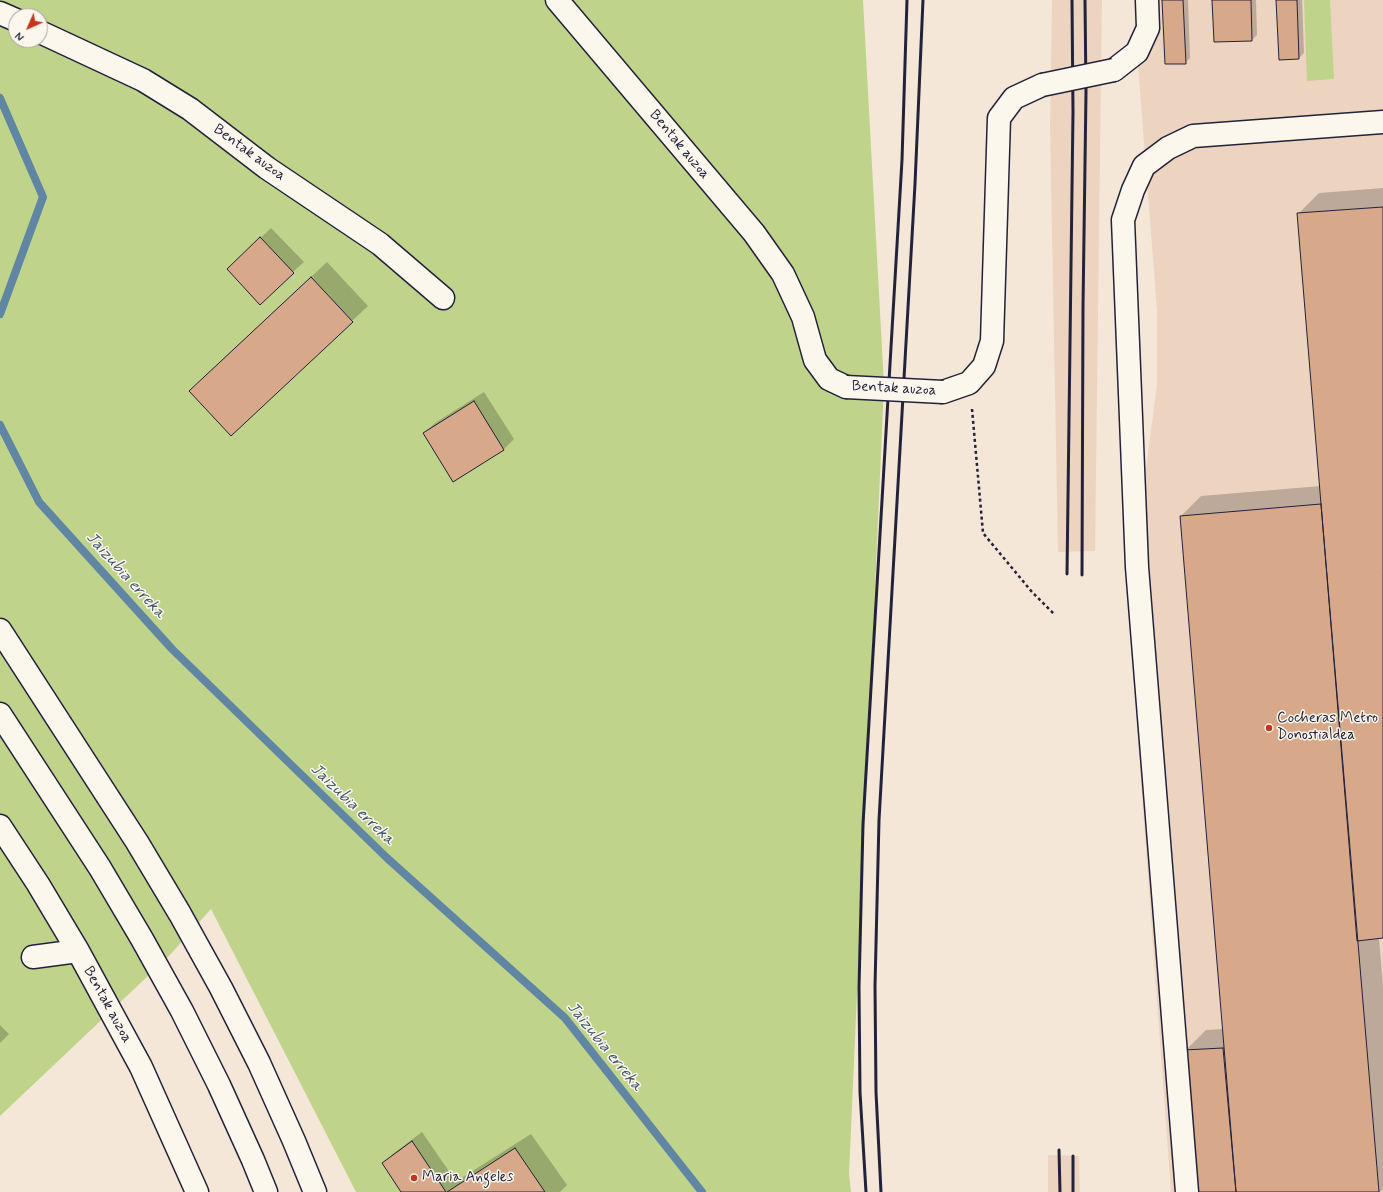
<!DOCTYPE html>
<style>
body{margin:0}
#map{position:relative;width:1383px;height:1192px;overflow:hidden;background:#f4e7d8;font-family:Mynerve,sans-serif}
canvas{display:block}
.north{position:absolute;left:8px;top:8px;width:40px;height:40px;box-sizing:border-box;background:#fbf7ec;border:1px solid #a4a2a5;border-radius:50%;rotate:225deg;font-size:11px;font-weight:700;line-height:16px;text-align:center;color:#22223b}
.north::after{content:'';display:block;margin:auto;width:14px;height:18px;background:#c8321e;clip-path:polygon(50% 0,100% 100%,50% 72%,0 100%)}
</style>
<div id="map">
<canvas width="1383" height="1192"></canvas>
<div class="north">N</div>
</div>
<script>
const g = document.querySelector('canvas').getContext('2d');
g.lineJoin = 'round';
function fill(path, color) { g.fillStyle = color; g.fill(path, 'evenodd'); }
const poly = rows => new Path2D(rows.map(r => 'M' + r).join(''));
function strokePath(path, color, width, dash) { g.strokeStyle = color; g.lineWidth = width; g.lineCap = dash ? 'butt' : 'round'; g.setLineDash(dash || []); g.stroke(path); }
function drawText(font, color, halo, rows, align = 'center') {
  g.font = font + ' Mynerve,sans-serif'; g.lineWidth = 3; g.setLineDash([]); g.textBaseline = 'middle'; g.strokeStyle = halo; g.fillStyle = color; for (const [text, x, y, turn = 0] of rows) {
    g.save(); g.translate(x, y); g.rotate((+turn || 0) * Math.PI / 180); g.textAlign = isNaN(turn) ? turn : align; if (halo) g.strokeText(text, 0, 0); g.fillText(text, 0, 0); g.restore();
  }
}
const built = poly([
 [1052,0,1102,0,1095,551,1058,552,1050,127],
 [1147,0,1383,0,1383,1192,1171,1192,1128,604,1157,385,1157,310,1137,52],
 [1048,1155,1079,1156,1080,1192,1048,1192]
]);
const green = poly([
 [0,0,863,0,884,385,849,1174,851,1192,356,1192,211,909,169,956,0,1116],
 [16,16,40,16,40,40,16,40],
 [1304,0,1330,0,1334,79,1307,81]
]);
const shadow = poly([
 [1163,0,1188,0,1190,58,1185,63],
 [1213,0,1256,0,1257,35,1252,40,1214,41],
 [1277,0,1302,0,1304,53,1299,58],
 [1383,188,1383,937,1379,938,1383,986,1383,1189,1380,1192,1197,1192,1185,1051,1206,1030,1223,1029,1181,516,1201,496,1321,486,1298,214,1319,193],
 [271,228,304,262,293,272,239,259],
 [327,262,368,306,231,434,206,375],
 [484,392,514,439,503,450,424,433,435,423],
 [0,1025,9,1034,0,1043],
 [422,1132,457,1183,463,1177,531,1134,567,1185,560,1192,402,1192,383,1163,394,1153]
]);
const stream = poly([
 [0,98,43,197,0,314],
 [0,425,39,502,172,649,387,858,565,1018,702,1192]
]);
const building = poly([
 [1162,0,1183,0,1186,64,1165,64,1162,0],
 [1212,0,1251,0,1252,41,1214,42,1212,0],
 [1276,0,1297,0,1299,59,1279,60,1276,0],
 [1383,207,1383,938,1357,941,1297,213,1383,207],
 [260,237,294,273,260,305,227,269,260,237],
 [311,277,353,322,231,436,189,391,311,277],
 [474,401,504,450,453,482,423,433,474,401],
 [1321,504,1379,1192,1236,1192,1180,516,1321,504],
 [1223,1048,1236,1192,1196,1192,1184,1050,1223,1048],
 [412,1141,446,1192,401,1192,382,1163,412,1141],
 [515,1148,545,1192,447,1192,515,1148]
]);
const path = poly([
 [972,409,983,533,1032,592,1054,614]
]);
const minor = poly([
 [557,0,754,233,783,274,803,317,815,360,829,379,846,387],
 [0,13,16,20],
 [40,32,143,80,190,109,267,168,380,244,443,298],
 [1114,70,1137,52,1148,28,1147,0],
 [943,392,969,383,984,366,992,341,999,118,1014,98,1042,85],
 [0,826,38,884,78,951,141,1067,197,1192],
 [33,957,78,951],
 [1187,1192,1137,567,1123,220,1133,190,1144,166,1168,148,1193,136,1383,122]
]);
const major = poly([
 [0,630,137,842,180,914,221,988,259,1063,294,1141,315,1192],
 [0,714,100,868,142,939,182,1011,219,1085,253,1160,266,1192]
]);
const rail = poly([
 [1067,574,1073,112,1072,0],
 [1082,575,1083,307,1086,92,1085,0],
 [1059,1150,1060,1192],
 [1073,1156,1073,1192],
 [866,1192,860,1092,859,987,863,824,902,160,907,0],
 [881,1192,876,1092,875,986,879,820,915,184,923,0]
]);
const minorBridge = poly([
 [1042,85,1114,70],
 [846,387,943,392]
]);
const markers = [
 [1269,728,4,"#c8321e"],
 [414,1178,4,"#c8321e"]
];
const streetNames = [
 ["Bentak auzoa",679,145,50],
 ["Bentak auzoa",249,153,36],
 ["Bentak auzoa",894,389,3],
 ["Bentak auzoa",107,1005,61]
];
const poiNames = [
 ["Cocheras Metro",1277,719],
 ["Donostialdea",1277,736],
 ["Maria Angeles",422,1178]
];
const waterNames = [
 ["Jaizubia erreka",125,576,48],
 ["Jaizubia erreka",352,805,44],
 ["Jaizubia erreka",604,1047,51]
];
fill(built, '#ecd4c1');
fill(green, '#bfd48a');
fill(shadow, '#0003');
strokePath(stream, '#6086a4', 8);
fill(building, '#d8a88a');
strokePath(building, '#22223b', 1);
strokePath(minor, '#22223b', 25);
strokePath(major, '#22223b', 25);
strokePath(path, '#22223b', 2.5, [3, 3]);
strokePath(minor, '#fbf7ec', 22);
strokePath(major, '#fbf7ec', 22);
strokePath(rail, '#22223b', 3);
strokePath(minorBridge, '#22223b', 25, []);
strokePath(minorBridge, '#fbf7ec', 22);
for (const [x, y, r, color] of markers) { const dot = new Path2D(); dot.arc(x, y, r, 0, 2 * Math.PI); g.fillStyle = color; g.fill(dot); strokePath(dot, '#fbf7ec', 1.5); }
drawText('15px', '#22223b', '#fbf7ec', streetNames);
drawText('15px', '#22223b', '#fbf7ec', poiNames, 'left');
drawText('italic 16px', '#415470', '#fbf7ec', waterNames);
</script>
